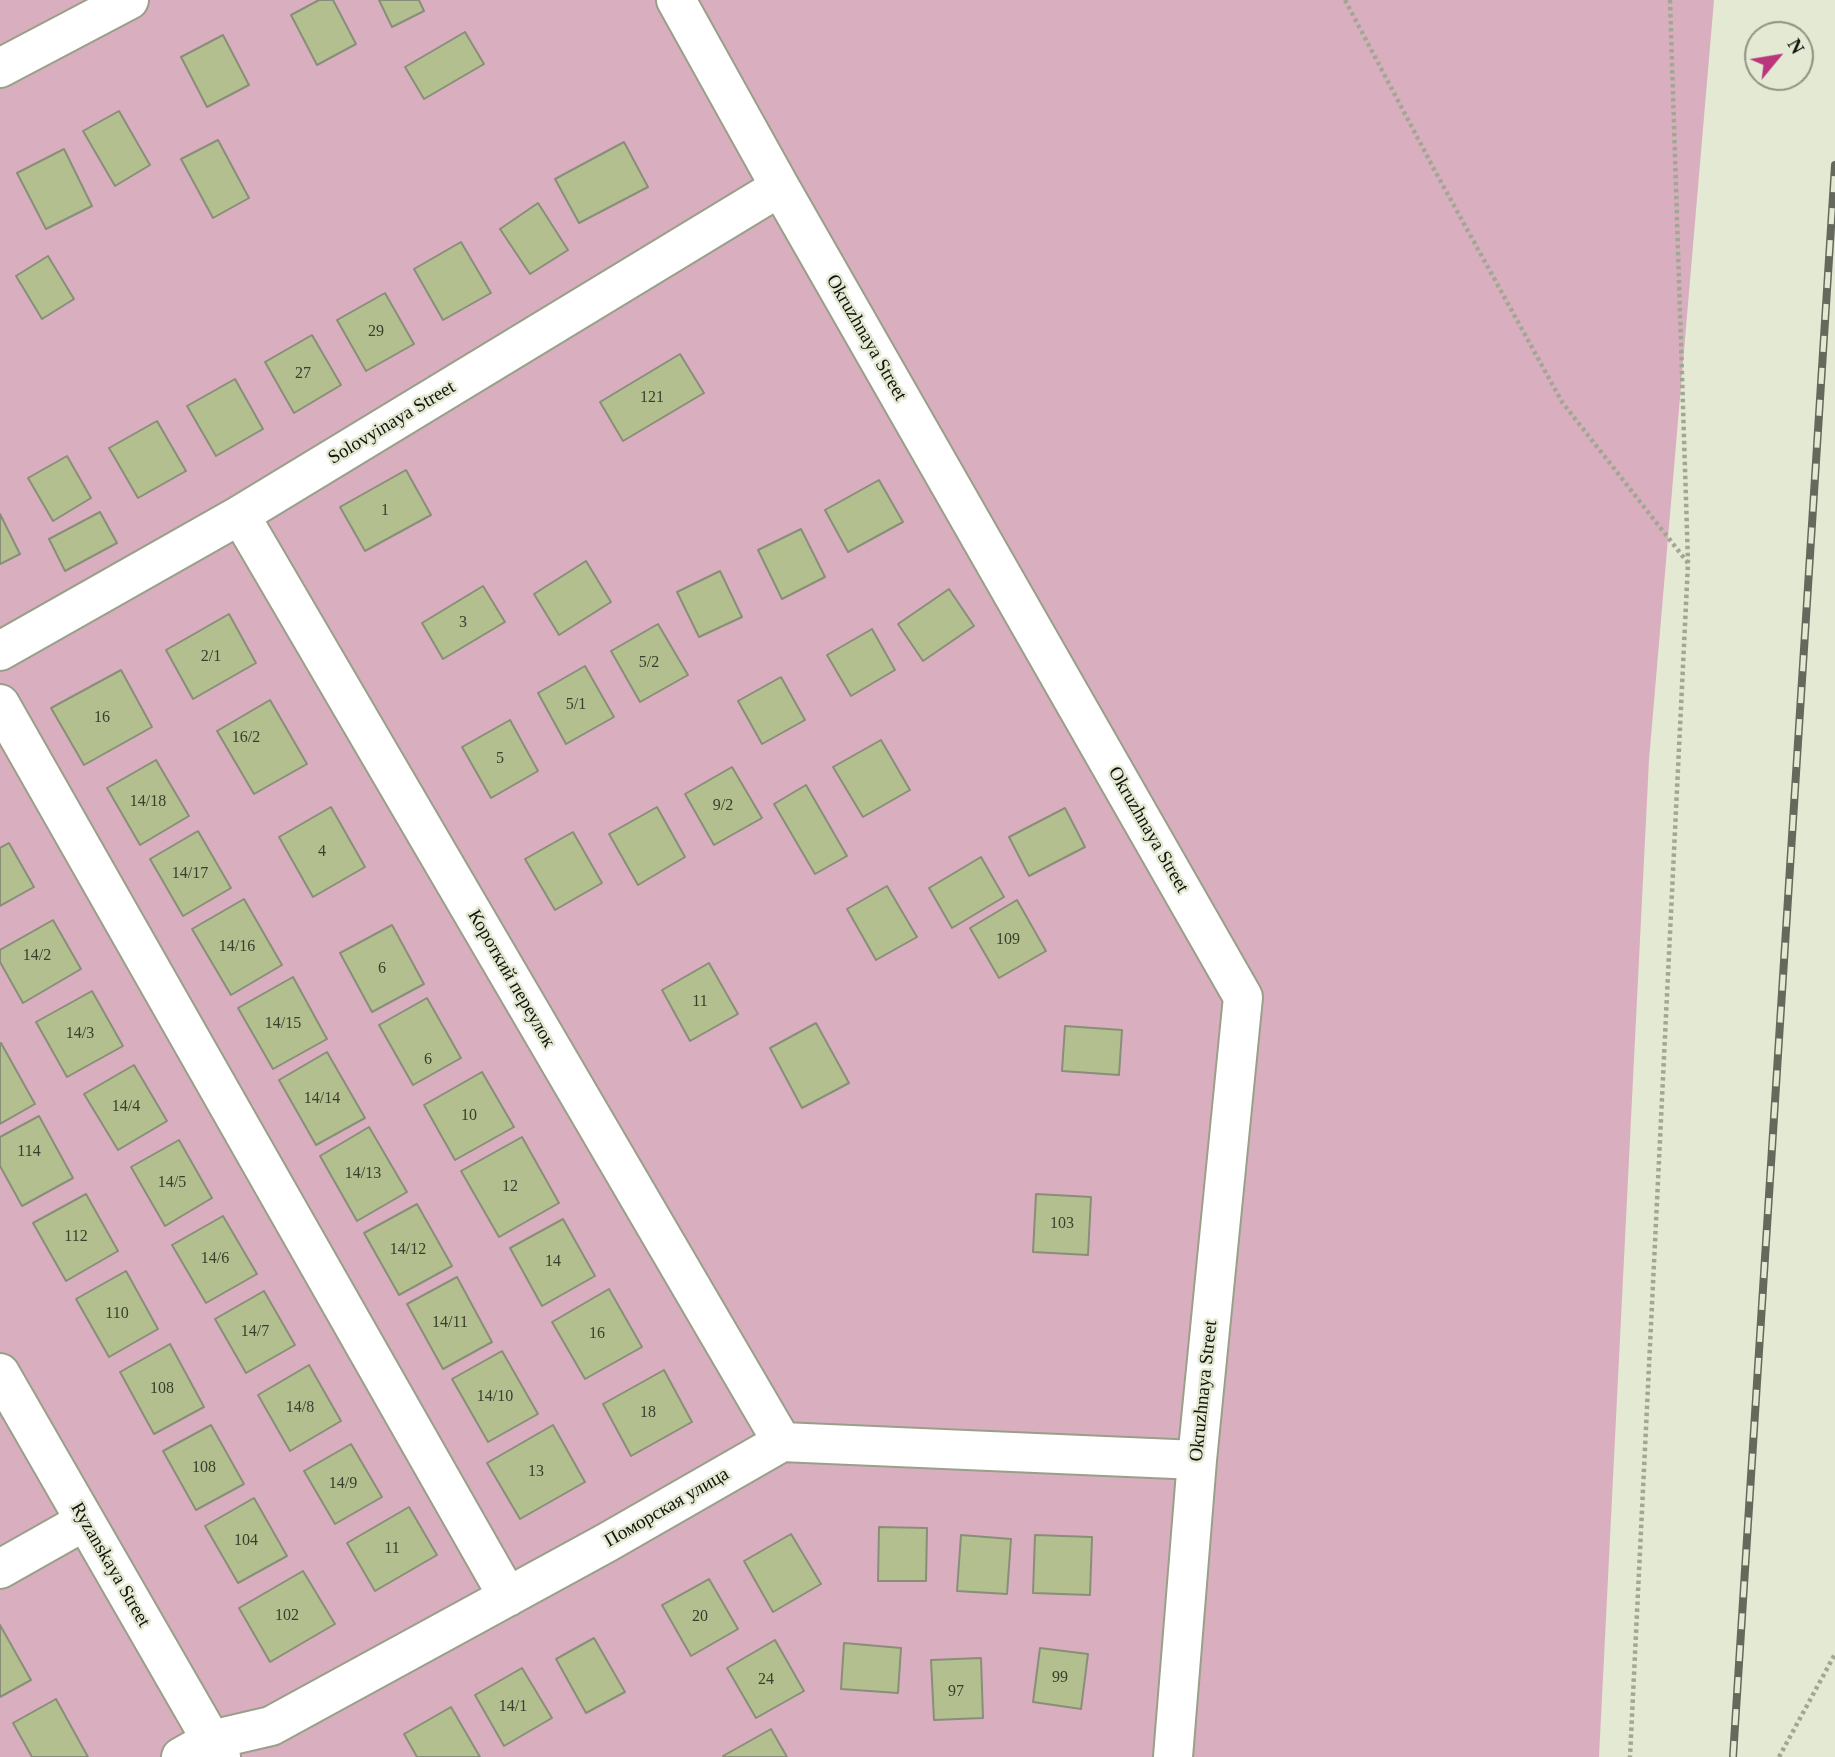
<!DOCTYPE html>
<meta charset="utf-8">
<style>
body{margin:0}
#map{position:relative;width:1835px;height:1757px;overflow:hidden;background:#e3e9d2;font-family:Georgia,serif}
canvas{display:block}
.north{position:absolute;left:1744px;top:21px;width:70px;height:70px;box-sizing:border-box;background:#e3e9d2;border:2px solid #8f9382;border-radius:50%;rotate:60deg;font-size:19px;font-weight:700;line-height:28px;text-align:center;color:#11130b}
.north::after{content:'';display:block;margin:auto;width:24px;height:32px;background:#ba367c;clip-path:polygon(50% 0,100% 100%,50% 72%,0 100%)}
</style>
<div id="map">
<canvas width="1835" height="1757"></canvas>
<div class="north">N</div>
</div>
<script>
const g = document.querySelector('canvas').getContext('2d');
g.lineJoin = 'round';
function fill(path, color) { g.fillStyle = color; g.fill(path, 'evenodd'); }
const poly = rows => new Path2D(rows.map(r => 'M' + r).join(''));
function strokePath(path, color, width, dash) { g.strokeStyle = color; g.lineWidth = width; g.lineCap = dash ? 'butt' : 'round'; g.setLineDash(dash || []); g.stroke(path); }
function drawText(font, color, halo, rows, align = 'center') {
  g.font = font + ' Georgia,serif'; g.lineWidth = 5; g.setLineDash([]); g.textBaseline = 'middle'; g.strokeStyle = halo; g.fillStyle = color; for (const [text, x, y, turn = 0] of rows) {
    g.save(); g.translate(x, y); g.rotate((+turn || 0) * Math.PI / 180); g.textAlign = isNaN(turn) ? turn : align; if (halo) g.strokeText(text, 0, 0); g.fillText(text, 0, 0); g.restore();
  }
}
const green = poly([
 [0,0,1714,0,1649,760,1599,1757,0,1757]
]);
const building = poly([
 [319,0,333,0,356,44,317,65,291,15,319,0],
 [379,0,419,0,424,11,392,27,379,0],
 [465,32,484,64,424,99,405,67,465,32],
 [223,35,249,85,207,107,181,57,223,35],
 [119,111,150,165,115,186,83,131,119,111],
 [218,140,249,198,213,218,181,159,218,140],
 [624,142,648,187,579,223,555,179,624,142],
 [64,149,92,206,46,229,17,173,64,149],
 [538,203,568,250,530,274,500,229,538,203],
 [461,242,491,293,443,320,414,269,461,242],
 [48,256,74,299,42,319,16,276,48,256],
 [385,293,414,344,366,371,337,320,385,293],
 [312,335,341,385,294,413,265,362,312,335],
 [680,354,704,393,623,441,600,402,680,354],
 [235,379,263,429,216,456,187,406,235,379],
 [157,421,186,471,138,498,109,448,157,421],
 [67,456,91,498,53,521,28,478,67,456],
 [406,470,431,515,365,551,340,507,406,470],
 [879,480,903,522,848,552,825,510,879,480],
 [100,512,117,543,65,571,49,539,100,512],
 [0,514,20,554,0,564,0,514],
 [801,529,825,577,782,599,758,550,801,529],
 [586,561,611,602,559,635,534,594,586,561],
 [720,571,742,617,699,637,677,592,720,571],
 [483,586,505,622,443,659,422,623,483,586],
 [949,589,974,626,923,661,898,624,949,589],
 [229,614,256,663,193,699,166,650,229,614],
 [658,624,688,675,640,702,611,651,658,624],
 [872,629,895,670,851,696,827,655,872,629],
 [585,666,614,717,566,744,538,693,585,666],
 [121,670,152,727,84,765,51,708,121,670],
 [781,677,805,720,762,744,738,701,781,677],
 [270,700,307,764,254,794,217,731,270,700],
 [510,720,538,771,491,798,462,747,510,720],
 [881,740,910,790,863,817,833,767,881,740],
 [156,760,189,816,140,845,107,788,156,760],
 [732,767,762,818,714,845,685,794,732,767],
 [806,785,847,856,815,874,774,804,806,785],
 [331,807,365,867,313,897,279,837,331,807],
 [657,807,685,857,638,885,609,834,657,807],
 [1065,808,1085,847,1029,876,1009,837,1065,808],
 [198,831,231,888,183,916,150,859,198,831],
 [573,832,602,883,555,910,525,859,573,832],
 [9,843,34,887,0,906,0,848,9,843],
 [981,857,1004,897,952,928,929,888,981,857],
 [887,886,917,937,876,960,847,909,887,886],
 [244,899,282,965,231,995,192,929,244,899],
 [1017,900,1046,951,999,978,970,928,1017,900],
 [53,920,81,969,23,1003,0,962,0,950,53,920],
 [392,925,424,984,372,1012,340,953,392,925],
 [709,963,738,1014,690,1041,662,990,709,963],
 [293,977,327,1039,273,1069,238,1008,293,977],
 [92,991,123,1046,67,1077,36,1022,92,991],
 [427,998,461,1058,413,1085,379,1025,427,998],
 [816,1023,849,1083,802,1108,770,1048,816,1023],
 [1065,1026,1122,1030,1119,1075,1062,1071,1065,1026],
 [1,1043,35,1104,0,1124,0,1044,1,1043],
 [327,1052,365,1118,316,1145,279,1080,327,1052],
 [134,1065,167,1121,118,1150,84,1094,134,1065],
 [482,1072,514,1127,455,1160,424,1105,482,1072],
 [39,1116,73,1178,22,1206,0,1166,0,1137,39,1116],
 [369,1127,407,1192,357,1221,320,1156,369,1127],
 [522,1137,559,1203,499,1237,461,1171,522,1137],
 [179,1140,212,1198,165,1226,131,1167,179,1140],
 [86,1194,118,1251,66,1281,33,1223,86,1194],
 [1036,1194,1091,1197,1088,1255,1033,1252,1036,1194],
 [417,1204,452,1266,399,1295,364,1233,417,1204],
 [223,1216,257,1274,206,1303,172,1245,223,1216],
 [563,1219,595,1276,542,1306,510,1248,563,1219],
 [126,1271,158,1329,109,1357,76,1299,126,1271],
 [457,1277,492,1342,443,1369,407,1304,457,1277],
 [609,1289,642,1347,585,1379,552,1322,609,1289],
 [264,1291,295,1345,246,1373,215,1319,264,1291],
 [170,1344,204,1407,154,1434,120,1372,170,1344],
 [502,1351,538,1414,488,1442,452,1379,502,1351],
 [309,1365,341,1421,290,1451,258,1395,309,1365],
 [664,1370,692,1422,631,1456,603,1404,664,1370],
 [211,1425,244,1484,196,1510,163,1451,211,1425],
 [553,1425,585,1482,520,1519,487,1463,553,1425],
 [351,1444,382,1497,335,1524,304,1471,351,1444],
 [254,1498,287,1556,238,1583,205,1526,254,1498],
 [409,1507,437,1555,375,1591,347,1543,409,1507],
 [879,1527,927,1528,926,1581,878,1581,879,1527],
 [791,1534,821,1584,773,1612,744,1561,791,1534],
 [961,1535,1011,1539,1007,1594,957,1591,961,1535],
 [1035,1535,1092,1537,1090,1595,1033,1593,1035,1535],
 [303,1571,335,1624,270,1662,239,1608,303,1571],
 [709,1579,738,1629,691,1656,662,1605,709,1579],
 [0,1625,31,1680,0,1697,0,1625],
 [594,1638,625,1692,586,1713,556,1659,594,1638],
 [775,1640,804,1691,756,1718,727,1668,775,1640],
 [844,1643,901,1648,898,1693,841,1689,844,1643],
 [1040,1648,1088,1654,1081,1709,1033,1702,1040,1648],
 [981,1658,983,1718,934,1720,931,1660,981,1658],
 [522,1668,552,1718,504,1746,475,1695,522,1668],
 [56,1699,88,1757,32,1757,13,1723,56,1699],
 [451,1707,480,1757,417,1757,404,1734,451,1707],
 [771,1729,787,1757,724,1757,723,1756,771,1729]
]);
const path = poly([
 [1345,0,1435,171,1562,402,1688,563,1630,1757],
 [1670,0,1688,562],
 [1779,1757,1835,1654]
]);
const minor = poly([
 [676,0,780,187,1243,997,1197,1460,1173,1757],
 [0,68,129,0],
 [240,515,782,1442],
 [0,651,240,515,780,187],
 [0,704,508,1597],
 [0,1373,221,1757],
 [0,1569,85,1521],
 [181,1757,211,1740,271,1726,606,1543,782,1442,1197,1460]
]);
const rail = poly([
 [1733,1757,1835,165]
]);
const numberNames = [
 ["29",376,332],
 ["27",303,374],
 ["121",652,398],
 ["1",385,511],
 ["3",463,623],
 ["2/1",211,657],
 ["5/2",649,663],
 ["5/1",576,705],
 ["16",102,718],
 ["16/2",246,738],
 ["5",500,759],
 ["14/18",148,802],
 ["9/2",723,806],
 ["4",322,852],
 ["14/17",190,874],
 ["109",1008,940],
 ["14/16",237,947],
 ["14/2",37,956],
 ["6",382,969],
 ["11",700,1002],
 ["14/15",283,1024],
 ["14/3",80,1034],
 ["6",428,1060],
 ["14/14",322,1099],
 ["14/4",126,1107],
 ["10",469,1116],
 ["114",29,1152],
 ["14/13",363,1174],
 ["14/5",172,1183],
 ["12",510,1187],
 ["103",1062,1224],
 ["112",76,1237],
 ["14/12",408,1250],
 ["14/6",215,1259],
 ["14",553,1262],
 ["110",117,1314],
 ["14/11",450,1323],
 ["14/7",255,1332],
 ["16",597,1334],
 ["108",162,1389],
 ["14/10",495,1397],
 ["14/8",300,1408],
 ["18",648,1413],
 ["108",204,1468],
 ["13",536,1472],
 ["14/9",343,1484],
 ["104",246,1541],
 ["11",392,1549],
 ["102",287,1616],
 ["20",700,1617],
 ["99",1060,1678],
 ["24",766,1680],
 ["97",956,1692],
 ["14/1",513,1707]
];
const streetNames = [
 ["Okruzhnaya Street",866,338,60],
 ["Solovyinaya Street",392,423,-31],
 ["Okruzhnaya Street",1148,830,60],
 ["Короткий переулок",511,979,60],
 ["Okruzhnaya Street",1204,1391,-84],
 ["Поморская улица",667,1508,-30],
 ["Ryzanskaya Street",110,1565,60]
];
fill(green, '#d9afc0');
fill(building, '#b3bf8f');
strokePath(building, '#898e79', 2);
strokePath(minor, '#9a9f89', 42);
strokePath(path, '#a2a794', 4.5, [3.5, 3.5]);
strokePath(minor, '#fff', 38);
strokePath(rail, '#65695b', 8);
strokePath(rail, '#e3e9d2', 5, [16]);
drawText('16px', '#3a3e2c', null, numberNames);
drawText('19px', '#11130b', '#e3e9d2', streetNames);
</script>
